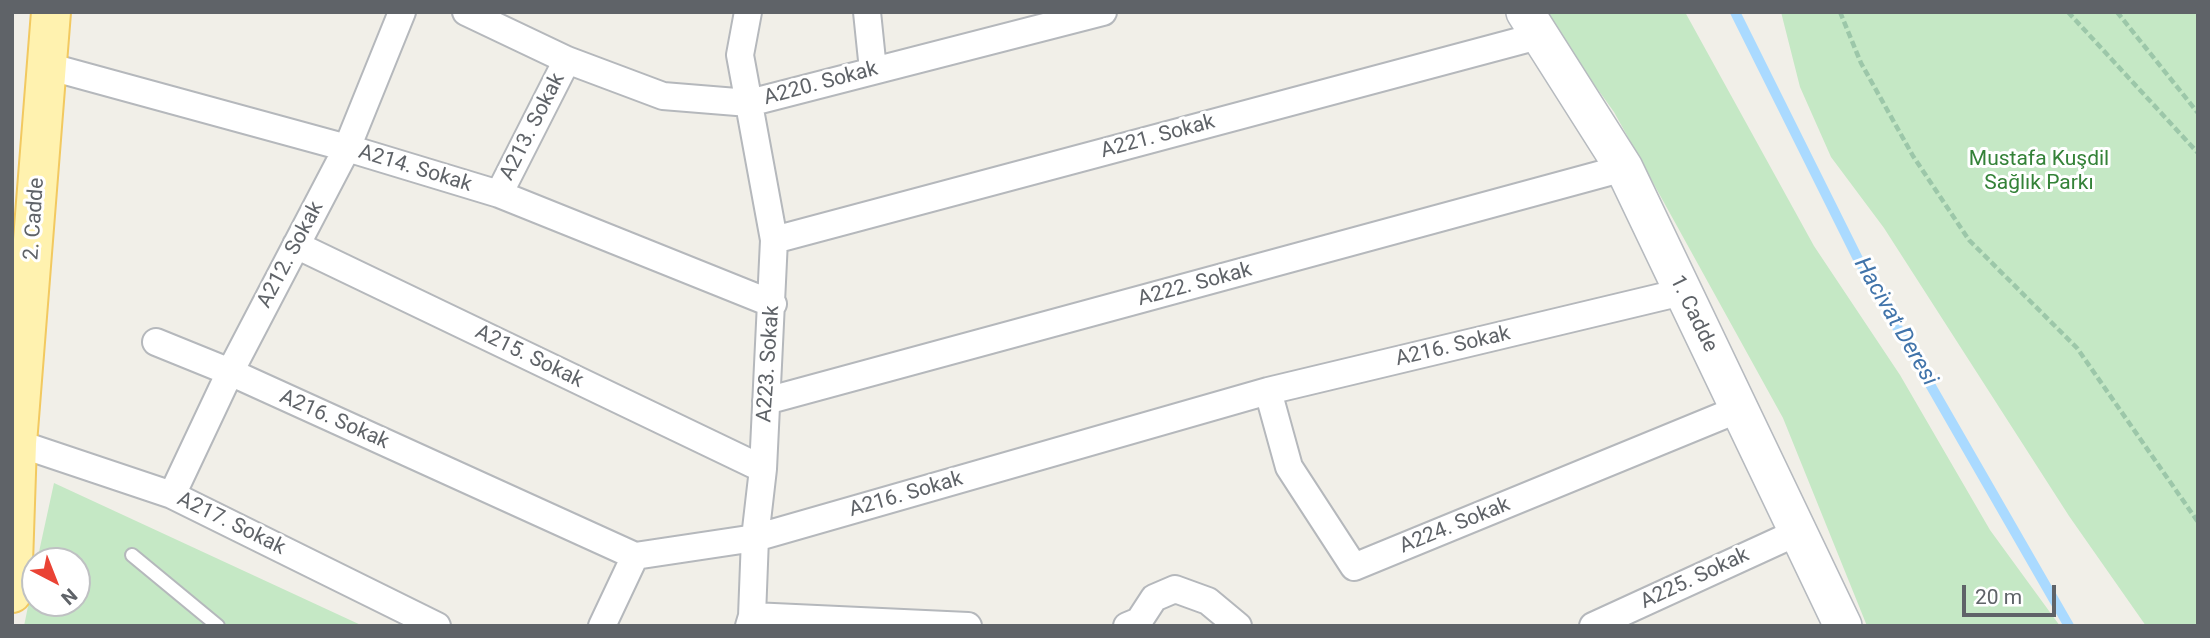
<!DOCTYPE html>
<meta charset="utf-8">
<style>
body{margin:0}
#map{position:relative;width:2210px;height:638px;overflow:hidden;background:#f1efe8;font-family:Roboto,sans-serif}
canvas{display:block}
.frame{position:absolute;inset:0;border:14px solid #5f6368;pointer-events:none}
.north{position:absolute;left:21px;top:547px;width:70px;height:70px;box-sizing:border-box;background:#fff;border:2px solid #bfc1c3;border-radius:50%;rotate:138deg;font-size:19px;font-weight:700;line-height:28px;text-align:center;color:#5f6368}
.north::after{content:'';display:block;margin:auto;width:24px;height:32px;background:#ea4335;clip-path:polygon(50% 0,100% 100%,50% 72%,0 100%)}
.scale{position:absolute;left:1962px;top:585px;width:94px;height:32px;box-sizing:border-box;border:4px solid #5f6368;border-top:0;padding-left:9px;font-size:21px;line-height:24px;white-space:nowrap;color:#5f6368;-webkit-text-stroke:5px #fff;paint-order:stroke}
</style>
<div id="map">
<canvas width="2210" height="638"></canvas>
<div class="frame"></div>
<div class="north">N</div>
<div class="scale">20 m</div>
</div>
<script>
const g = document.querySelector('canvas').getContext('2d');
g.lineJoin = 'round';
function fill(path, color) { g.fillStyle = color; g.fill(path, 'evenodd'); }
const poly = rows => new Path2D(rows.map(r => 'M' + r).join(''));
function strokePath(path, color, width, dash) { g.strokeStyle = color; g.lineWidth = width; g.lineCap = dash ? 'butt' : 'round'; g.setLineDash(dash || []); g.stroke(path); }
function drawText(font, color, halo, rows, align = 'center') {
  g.font = font + ' Roboto,sans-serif'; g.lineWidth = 6; g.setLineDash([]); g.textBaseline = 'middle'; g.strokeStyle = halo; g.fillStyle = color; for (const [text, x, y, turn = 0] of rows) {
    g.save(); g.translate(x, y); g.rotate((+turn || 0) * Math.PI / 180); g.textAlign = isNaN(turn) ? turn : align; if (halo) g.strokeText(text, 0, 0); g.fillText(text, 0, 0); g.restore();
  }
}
const green = poly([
 [1542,12,1685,12,1814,246,1900,375,1990,530,2060,626,1867,626,1783,418,1614,112],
 [1781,12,2198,13,2198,626,2146,626,2069,516,1884,228,1831,157,1800,87],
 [54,483,363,626,24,626,35,572,35,603,77,603,77,561,37,561]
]);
const stream = poly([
 [1735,12,1859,261,2069,626]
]);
const path = poly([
 [1840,12,1861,63,1913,156,1969,240,2077,348,2198,522],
 [2068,12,2198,153],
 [2117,12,2198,113]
]);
const lane = poly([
 [132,555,218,626]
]);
const street = poly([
 [466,12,567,60,663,96,749,103,1103,12],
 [748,12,740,55,774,240,763,469,755,538,752,616,749,626],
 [867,12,873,70],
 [47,66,347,148,499,194,773,304],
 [499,194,567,60],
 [774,240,1542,35],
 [296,245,763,469],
 [156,342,230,372,635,556,755,538,1268,391,1682,292],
 [1268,391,1289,467,1354,567,1739,409],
 [766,401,1624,168],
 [17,443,172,495,437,626],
 [172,495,230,372,347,148,402,12],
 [752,616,968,626],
 [602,626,635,556],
 [1127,626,1139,621,1154,598,1175,589,1208,601,1238,626],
 [1593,626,1798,532]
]);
const secondary = poly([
 [1525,12,1624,168,1843,626]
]);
const primary = poly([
 [12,593,17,443,51,12]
]);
const streetNames = [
 ["A220. Sokak",821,84,-15],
 ["A213. Sokak",533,127,-63],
 ["A221. Sokak",1158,137,-15],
 ["A214. Sokak",415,169,17],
 ["2. Cadde",35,219,-86],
 ["A212. Sokak",291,255,-62],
 ["A222. Sokak",1195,285,-15],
 ["1. Cadde",1693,314,64],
 ["A216. Sokak",1453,347,-13],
 ["A215. Sokak",529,357,26],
 ["A223. Sokak",769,364,-86],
 ["A216. Sokak",334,420,24],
 ["A216. Sokak",906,495,-16],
 ["A217. Sokak",231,524,26],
 ["A224. Sokak",1455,526,-22],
 ["A225. Sokak",1695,579,-25]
];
const parkNames = [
 ["Mustafa Kuşdil",2039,160],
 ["Sağlık Parkı",2039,184]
];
const waterNames = [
 ["Hacivat Deresi",1895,322,60]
];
fill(green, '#c5e8c5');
strokePath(stream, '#aadaff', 10);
strokePath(lane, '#b5b8bc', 16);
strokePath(street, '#b5b8bc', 30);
strokePath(secondary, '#b6babf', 40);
strokePath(primary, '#f2c960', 42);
strokePath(path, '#9cc7a9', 4.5, [7, 3.5]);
strokePath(lane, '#fff', 12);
strokePath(street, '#fff', 26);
strokePath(secondary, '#fff', 37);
strokePath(primary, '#fff2af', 38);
drawText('21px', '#5f6368', '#fff', streetNames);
drawText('21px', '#348238', '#fff', parkNames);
drawText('italic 23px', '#4174aa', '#fff', waterNames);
</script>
